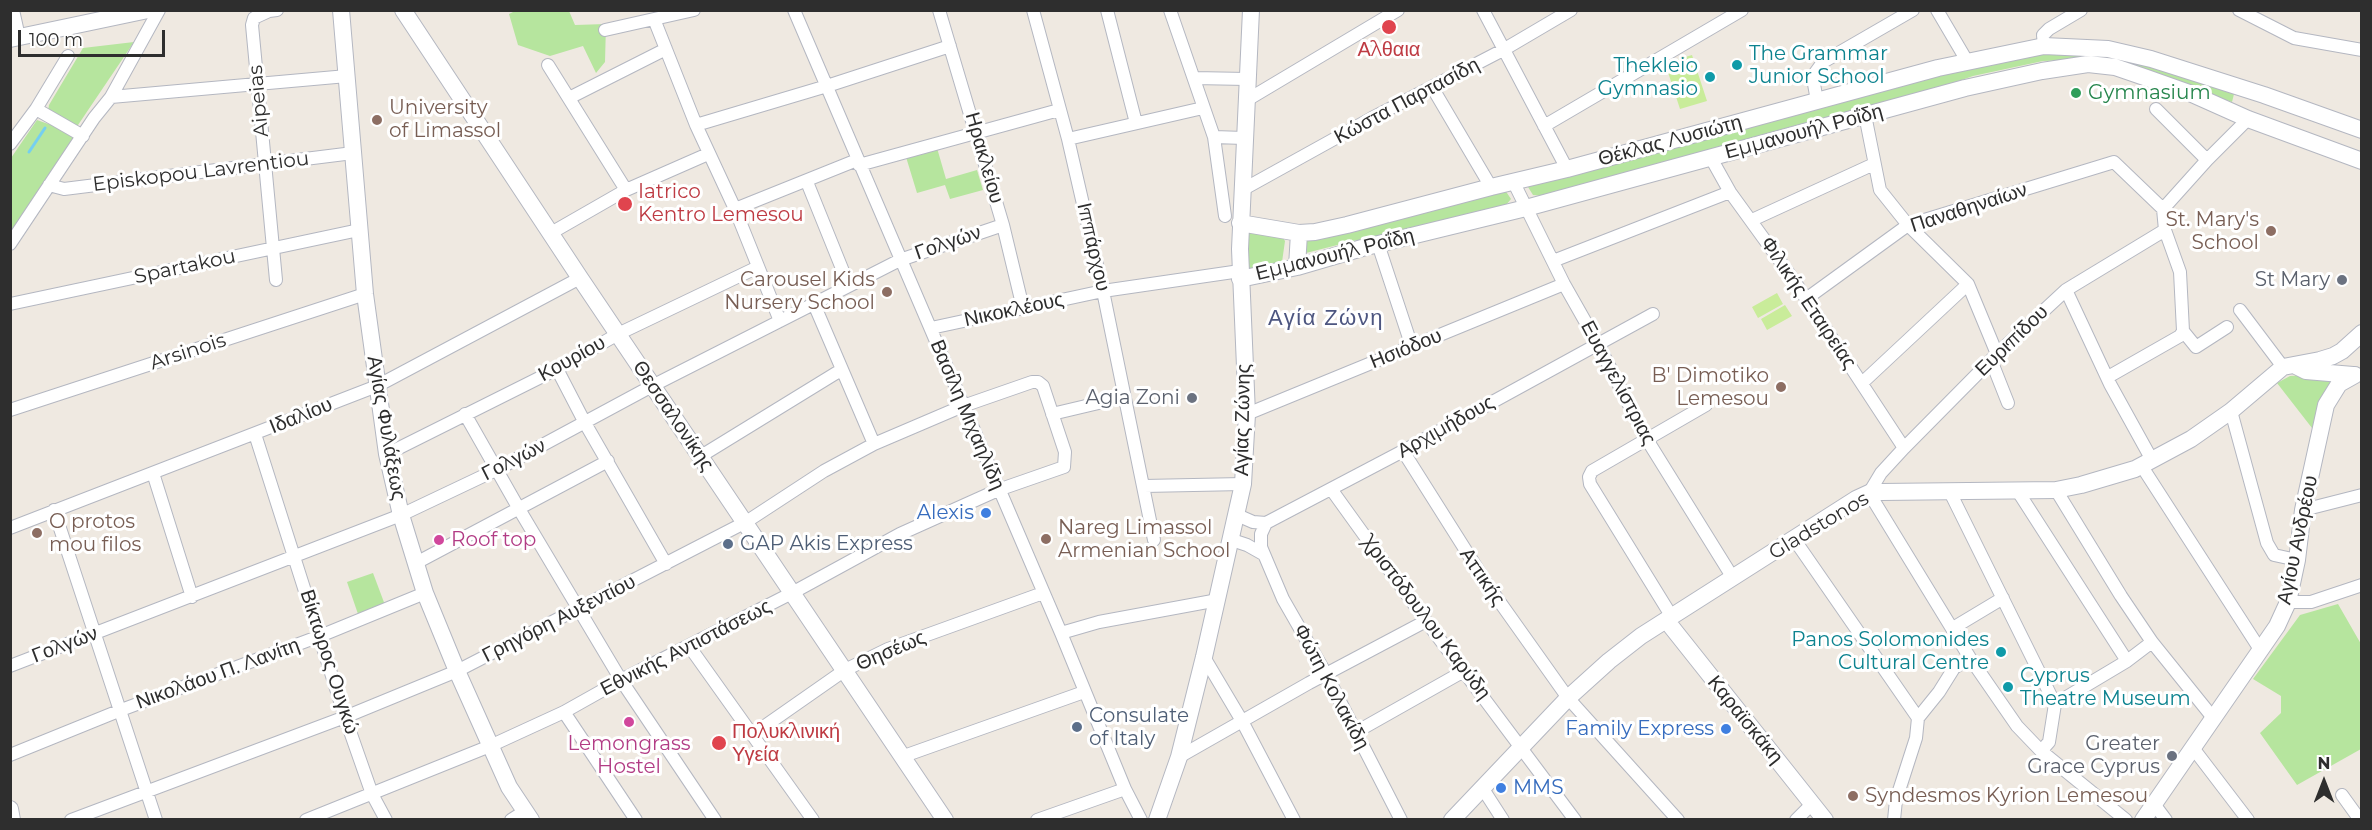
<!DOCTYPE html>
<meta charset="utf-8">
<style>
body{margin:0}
#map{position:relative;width:2372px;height:830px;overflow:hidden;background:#efe9e1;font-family:Montserrat,sans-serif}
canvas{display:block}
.frame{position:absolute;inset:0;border:12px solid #2e2e2e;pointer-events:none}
.north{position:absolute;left:2294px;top:752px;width:60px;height:60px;-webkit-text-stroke:4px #fff;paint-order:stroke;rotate:0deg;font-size:16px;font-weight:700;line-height:24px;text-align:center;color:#2e2e2e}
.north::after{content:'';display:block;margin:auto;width:21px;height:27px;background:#2e2e2e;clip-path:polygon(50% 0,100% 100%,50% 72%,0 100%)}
.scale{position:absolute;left:18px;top:30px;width:147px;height:27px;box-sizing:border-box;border:3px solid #2e2e2e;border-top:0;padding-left:8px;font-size:18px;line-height:21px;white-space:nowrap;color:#2e2e2e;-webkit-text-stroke:4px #fff;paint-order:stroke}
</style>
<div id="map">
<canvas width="2372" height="830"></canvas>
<div class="frame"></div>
<div class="north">N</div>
<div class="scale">100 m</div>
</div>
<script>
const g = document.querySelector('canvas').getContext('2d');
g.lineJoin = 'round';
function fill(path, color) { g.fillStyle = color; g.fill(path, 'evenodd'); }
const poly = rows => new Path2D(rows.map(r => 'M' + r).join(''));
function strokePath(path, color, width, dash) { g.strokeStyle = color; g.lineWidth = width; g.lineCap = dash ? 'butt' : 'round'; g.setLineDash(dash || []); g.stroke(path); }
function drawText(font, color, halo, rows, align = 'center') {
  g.font = font + ' Montserrat,sans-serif'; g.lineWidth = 6; g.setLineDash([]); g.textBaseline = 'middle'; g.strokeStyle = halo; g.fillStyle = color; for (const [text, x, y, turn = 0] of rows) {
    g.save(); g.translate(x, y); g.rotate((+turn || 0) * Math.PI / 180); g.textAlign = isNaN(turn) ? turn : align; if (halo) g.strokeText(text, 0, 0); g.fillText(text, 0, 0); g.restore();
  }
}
const green = poly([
 [515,11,569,11,575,25,606,24,605,62,596,73,583,46,550,56,518,45,509,14],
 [134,42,76,128,48,111,49,105,83,48],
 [2038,52,2098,55,2098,59,2043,61,1973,76,1936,89,1544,196,1533,195,1528,187,1530,184,2004,57],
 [2119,59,2150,66,2234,94,2232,102,2119,64],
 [37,120,54,126,75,138,11,234,11,158],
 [937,148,946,179,977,170,983,190,950,199,945,185,917,193,906,157],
 [1505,190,1511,199,1506,205,1359,245,1357,240,1306,253,1303,241],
 [1249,231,1283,238,1285,241,1282,262,1249,270,1247,268,1245,251],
 [2309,375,2332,380,2325,392,2312,428,2277,383,2290,376],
 [373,573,385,605,358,614,347,582],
 [2338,604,2361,644,2361,749,2297,785,2260,733,2281,713,2281,696,2253,679,2300,615]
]);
const pitch = poly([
 [1692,55,1707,101,1680,109,1665,63],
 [1777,293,1783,304,1758,318,1752,307],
 [1785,305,1792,316,1767,330,1761,319]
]);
const stream = poly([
 [29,152,45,128]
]);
const street = poly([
 [13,10,19,37],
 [794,10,1061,633,1125,789,1141,820],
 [939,10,1003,225,1023,308],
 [1033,10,1068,139,1103,291,1154,540],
 [1107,10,1136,123],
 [1170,10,1214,137,1225,216],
 [1483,10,1567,169],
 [1937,10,1967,61],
 [2239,10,2294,38,2362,50],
 [654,19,696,125,735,209,780,321],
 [605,30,694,10],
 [2044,46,2043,35,2049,29,2081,10],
 [548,65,626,190],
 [1194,78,1247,79],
 [1432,87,1491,187],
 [111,97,347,76],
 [569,98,666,49],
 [1247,100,1398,10],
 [1817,101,1814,84,1815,73,1823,62,1913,10],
 [36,109,83,136],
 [2156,109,2207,160],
 [1865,115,1880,190,1908,225,1968,284,1997,354],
 [696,125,827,86,950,46],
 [1544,126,1742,10],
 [1214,137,1244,138],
 [1068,139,1203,108],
 [10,144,36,109,68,56],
 [1711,158,1730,192,1793,279,1904,448],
 [859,165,1059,110],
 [1513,181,1564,284,1598,344,1646,438,1733,578],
 [807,182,849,286],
 [49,185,64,189,353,153],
 [1242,190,1372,118,1503,50,1571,10],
 [735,209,857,160],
 [2163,209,2207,160,2248,119],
 [1752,220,1874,164],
 [551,233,626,190,708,154],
 [10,244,94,118,111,97,159,10],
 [1378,244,1412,347],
 [1553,261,1730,192],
 [276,280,252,25,254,18,269,11,277,10],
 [2066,290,2110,384,2152,460],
 [1806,299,1908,225,2114,162,2163,209],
 [10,304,359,230],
 [814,304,874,444],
 [2240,310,2283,367],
 [931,328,1103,291,1240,271],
 [2183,331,2196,347,2227,327],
 [1991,360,2008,403],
 [557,369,585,423,666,564],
 [2108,377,2180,336,2183,331,2180,272,2165,230],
 [1862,383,1968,284],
 [10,410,365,294],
 [2231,411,2267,543,2274,555,2297,560],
 [465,414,519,509,621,680,715,820],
 [1052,414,1124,397],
 [1247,414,1564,284],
 [255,434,345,717,372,794,386,820],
 [1403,451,1487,584,1568,698,1678,820],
 [387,454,557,369,618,334,758,267],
 [701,456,841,370],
 [2141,465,2261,651],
 [153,473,192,597],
 [1144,486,1243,484],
 [1331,489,1426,621,1575,820],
 [1949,490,2055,704],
 [2017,490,2127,661],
 [2056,490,2121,596,2152,642,2214,719],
 [54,510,156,820],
 [2303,510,2362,495],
 [1237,515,1253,522,1266,523,1403,451,1653,314],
 [1266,523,1261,534,1261,547,1283,599,1326,674,1401,820],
 [10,528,377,386,580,278],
 [1794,539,1918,718],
 [1232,540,1247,545,1263,554],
 [416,563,608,461],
 [2288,602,2311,602,2362,585],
 [1672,617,1590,484,1589,477,1592,471,1706,405],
 [1953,628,2003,598],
 [1061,633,1099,622,1218,600],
 [689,646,813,820],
 [1204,657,1242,721,1294,820],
 [10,666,401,515,498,469,652,386,900,260,1003,225],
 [2055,704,2127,661,2152,642],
 [564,712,636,820],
 [1356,732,1464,671],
 [752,735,845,670,888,649,1043,593],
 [2193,748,2248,820],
 [2041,751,2049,742,2055,704],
 [10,755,121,710,320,636,425,593],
 [904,756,1084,692],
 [1179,757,1309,683,1426,621],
 [1483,789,1503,820],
 [2342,795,2360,820],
 [2154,804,2166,820],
 [71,820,345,717,457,671,746,522,824,471,874,444,963,406,1032,382,1038,382,1043,386,1065,452,1064,467,998,490,900,534,792,593,621,680,564,712,490,746,306,820],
 [511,820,525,811],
 [1037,820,1125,789],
 [1796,820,1812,804],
 [1894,820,1896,800,1916,738,1918,718,1939,692,1954,668,1970,658],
 [2126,820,2041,751,2017,726,1970,658,1869,493,1881,473,1904,448,1997,354,2066,290,2165,230,2163,209]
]);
const secondary = poly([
 [341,10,365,294,387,454,401,515,425,593,457,671,509,787,531,820],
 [403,10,580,278,945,820],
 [10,39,148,10],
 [1240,223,1299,233,1315,232,1347,225,1491,187,1567,169,1938,68,2044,46,2108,49,2151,59,2264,95,2362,130],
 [1297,267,1299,233],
 [1240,279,1297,267,1362,248,1526,208,1965,88,2042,71,2088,64,2115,67,2147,78,2192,94,2248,119,2362,161],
 [2296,366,2306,371,2353,375],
 [1666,620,1825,820],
 [10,809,12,820],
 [1157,820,1179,757,1204,657,1243,484,1247,414,1240,249,1251,10],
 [1452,820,1568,698,1609,661,1641,636,1856,499,1869,493,1881,492,2056,490,2081,485,2135,469,2191,439,2231,411,2283,367,2320,360,2333,356,2342,351,2362,333],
 [2143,820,2277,626,2288,602,2297,560,2303,510,2326,405,2339,384,2355,375]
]);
const markers = [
 [1389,27,8,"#e0444e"],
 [1737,65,6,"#0f9aa8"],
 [1710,77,6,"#0f9aa8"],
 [2076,93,6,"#2e9e5b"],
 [377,120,6,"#8d6e63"],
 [625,204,8,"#e0444e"],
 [2271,231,6,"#8d6e63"],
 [2342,280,6,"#6b7280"],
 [887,292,6,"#8d6e63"],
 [1781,387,6,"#8d6e63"],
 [1192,398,6,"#6b7280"],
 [986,513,6,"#3f7fe0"],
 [37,533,6,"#8d6e63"],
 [1046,539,6,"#8d6e63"],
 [439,540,6,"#d1479c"],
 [728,544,6,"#5c6f8a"],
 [2001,652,6,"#0f9aa8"],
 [2008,687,6,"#0f9aa8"],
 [629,722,6,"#d1479c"],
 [1077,727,6,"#5c6f8a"],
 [1726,729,6,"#3f7fe0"],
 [719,743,8,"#e0444e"],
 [2172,756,6,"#6b7280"],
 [1501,788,6,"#3f7fe0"],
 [1853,796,6,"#8d6e63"]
];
const healthNames = [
 ["Αλθαια",1389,50,"center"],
 ["Iatrico",638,192],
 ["Kentro Lemesou",638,215],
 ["Πολυκλινική",732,732],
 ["Υγεία",732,755]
];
const cultureNames = [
 ["The Grammar",1749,54],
 ["Junior School",1749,77],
 ["Thekleio",1698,66,"right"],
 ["Gymnasio",1698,89,"right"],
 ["Panos Solomonides",1989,640,"right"],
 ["Cultural Centre",1989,663,"right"],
 ["Cyprus",2020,676],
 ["Theatre Museum",2020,699]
];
const leisureNames = [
 ["Gymnasium",2088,93]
];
const streetNames = [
 ["Aipeias",259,101,-95],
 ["Κώστα Παρτασίδη",1407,101,-28],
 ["Εμμανουήλ Ροΐδη",1804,132,-15],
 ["Θέκλας Λυσιώτη",1670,141,-15],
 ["Ηρακλείου",984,158,74],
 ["Episkopou Lavrentiou",201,172,-7],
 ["Παναθηναίων",1969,208,-18],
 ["Γολγών",948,243,-19],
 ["Ιππάρχου",1093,247,77],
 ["Εμμανουήλ Ροΐδη",1335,255,-14],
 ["Spartakou",185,267,-12],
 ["Φιλικής Εταιρείας",1808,303,56],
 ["Νικοκλέους",1014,310,-12],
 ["Ευριπίδου",2012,341,-44],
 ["Ησιόδου",1406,349,-22],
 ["Arsinois",188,352,-18],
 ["Κουρίου",572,359,-29],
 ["Ευαγγελίστριας",1618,383,62],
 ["Βασίλη Μιχαηλίδη",967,415,67],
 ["Ιδαλίου",301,416,-22],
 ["Θεσσαλονίκης",673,416,56],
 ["Αγίας Ζώνης",1243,420,-89],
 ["Αρχιμήδους",1446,427,-29],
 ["Αγίας Φυλάξεως",386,428,80],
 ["Γολγών",514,460,-27],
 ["Gladstonos",1819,526,-31],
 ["Αγίου Ανδρέου",2298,540,-78],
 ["Αττικής",1482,577,56],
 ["Χριστόδουλου Καρύδη",1426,618,53],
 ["Γρηγόρη Αυξεντίου",559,619,-27],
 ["Γολγών",65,645,-21],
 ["Εθνικής Αντιστάσεως",686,648,-27],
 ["Θησέως",891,651,-23],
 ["Βίκτωρος Ουγκώ",329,662,72],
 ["Νικολάου Π. Λανίτη",218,674,-20],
 ["Φώτη Κολακίδη",1331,687,62],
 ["Καραϊσκάκη",1745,720,51]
];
const educationNames = [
 ["University",389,108],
 ["of Limassol",389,131],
 ["St. Mary's",2259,220,"right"],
 ["School",2259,243,"right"],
 ["Carousel Kids",875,280,"right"],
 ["Nursery School",875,303,"right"],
 ["B' Dimotiko",1769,376,"right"],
 ["Lemesou",1769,399,"right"],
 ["O protos",49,522],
 ["mou filos",49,545],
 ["Nareg Limassol",1058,528],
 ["Armenian School",1058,551],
 ["Syndesmos Kyrion Lemesou",1865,796]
];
const worshipNames = [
 ["St Mary",2330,280],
 ["Agia Zoni",1180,398],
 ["Greater",2160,744],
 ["Grace Cyprus",2160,767]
];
const shopNames = [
 ["Alexis",974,513],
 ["Family Express",1714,729],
 ["MMS",1513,788,"left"]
];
const hotelNames = [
 ["Roof top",451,540],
 ["Lemongrass",629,744,"center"],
 ["Hostel",629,767,"center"]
];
const serviceNames = [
 ["GAP Akis Express",740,544],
 ["Consulate",1089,716],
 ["of Italy",1089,739]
];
const quarterNames = [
 ["Αγία Ζώνη",1326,319]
];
fill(green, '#b6e59e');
fill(pitch, '#c9ec9a');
strokePath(stream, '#75cff0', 3);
strokePath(street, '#b4b7c1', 14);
strokePath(secondary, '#b4b7c1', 18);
strokePath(street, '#fff', 12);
strokePath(secondary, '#fff', 16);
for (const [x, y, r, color] of markers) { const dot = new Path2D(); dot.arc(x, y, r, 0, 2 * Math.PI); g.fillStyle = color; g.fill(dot); strokePath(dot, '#fff', 2); }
drawText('20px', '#be3a42', '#fff', healthNames, 'left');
drawText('20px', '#0d838f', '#fff', cultureNames, 'left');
drawText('20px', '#27864d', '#fff', leisureNames, 'left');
drawText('20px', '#2e2e2e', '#fff', streetNames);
drawText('20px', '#785e54', '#fff', educationNames, 'left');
drawText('20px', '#5b616d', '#fff', worshipNames, 'right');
drawText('20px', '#366cbe', '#fff', shopNames, 'right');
drawText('20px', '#b23c85', '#fff', hotelNames, 'left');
drawText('20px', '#4e5e75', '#fff', serviceNames, 'left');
g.letterSpacing = '1.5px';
drawText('22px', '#4d5680', '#fff', quarterNames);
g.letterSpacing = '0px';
</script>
